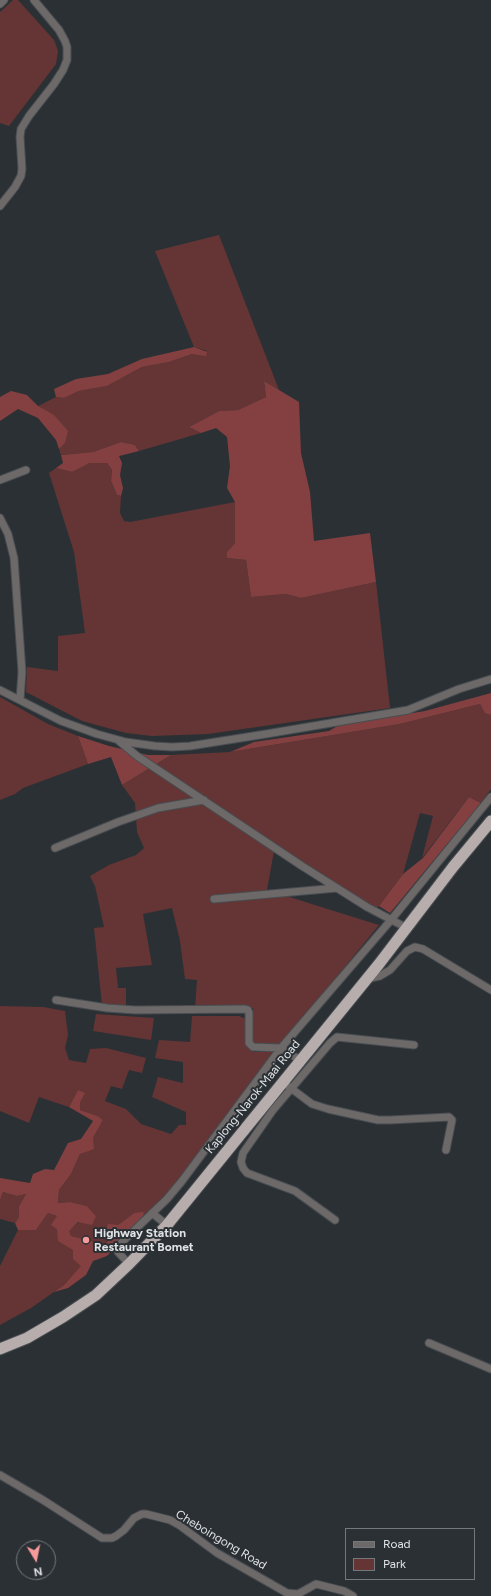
<!DOCTYPE html>
<style>
body{margin:0}
#map{position:relative;width:491px;height:1596px;overflow:hidden;background:#2b3035;font-family:Figtree,sans-serif}
canvas{display:block}
.legend{position:absolute;left:345px;top:1528px;width:130px;height:52px;box-sizing:border-box;background:#2b3035;border:1px solid #73787c;margin:0;padding:5px 7px;list-style:none;font-size:12px;color:#dfe3e6}
.legend li{display:flex;align-items:center;gap:8px;height:20px}
.legend b{width:20px;border:1px solid #73787c}
.north{position:absolute;left:16px;top:1540px;width:40px;height:40px;box-sizing:border-box;background:#2b3035;border:1px solid #73787c;border-radius:50%;rotate:170deg;font-size:11px;font-weight:700;line-height:16px;text-align:center;color:#dfe3e6}
.north::after{content:'';display:block;margin:auto;width:14px;height:18px;background:#f59b99;clip-path:polygon(50% 0,100% 100%,50% 72%,0 100%)}
</style>
<div id="map">
<canvas width="491" height="1596"></canvas>
<ul class="legend">
<li><b style="height:5px;background:#6d6969"></b>Road</li>
<li><b style="height:11px;background:#643534"></b>Park</li>
</ul>
<div class="north">N</div>
</div>
<script>
const g = document.querySelector('canvas').getContext('2d');
g.lineJoin = 'round';
function fill(path, color) { g.fillStyle = color; g.fill(path, 'evenodd'); }
const poly = rows => new Path2D(rows.map(r => 'M' + r).join(''));
function strokePath(path, color, width, dash) { g.strokeStyle = color; g.lineWidth = width; g.lineCap = dash ? 'butt' : 'round'; g.setLineDash(dash || []); g.stroke(path); }
function drawText(font, color, halo, rows, align = 'center') {
  g.font = font + ' Figtree,sans-serif'; g.lineWidth = 4; g.setLineDash([]); g.textBaseline = 'middle'; g.strokeStyle = halo; g.fillStyle = color; for (const [text, x, y, turn = 0] of rows) {
    g.save(); g.translate(x, y); g.rotate((+turn || 0) * Math.PI / 180); g.textAlign = isNaN(turn) ? turn : align; if (halo) g.strokeText(text, 0, 0); g.fillText(text, 0, 0); g.restore();
  }
}
const green = poly([
 [13,0,18,0,54,40,58,51,56,64,9,126,0,123,0,12],
 [219,235,279,390,264,381,266,397,238,410,219,411,189,427,201,433,139,451,135,445,121,442,93,452,61,455,59,449,65,443,38,406,56,397,64,398,79,391,107,386,142,367,169,362,192,354,207,351,194,347,155,251],
 [90,463,107,463,112,470,111,481,117,495,121,496,120,513,124,521,130,522,235,502,235,543,227,552,227,558,246,560,251,597,286,594,301,598,376,582,390,708,208,734,152,736,126,733,82,721,26,692,27,667,58,671,58,636,85,633,74,552,49,473,56,468,72,472],
 [0,697,48,724,78,736,88,764,23,788,15,794,0,800],
 [480,704,485,712,491,715,491,789,481,803,469,797,422,858,433,816,420,813,403,874,379,906,371,912,274,851,267,890,379,925,280,1046,255,1045,253,1042,253,1008,195,1008,197,980,185,979,180,941,172,908,143,914,152,965,116,968,118,988,126,988,126,1006,102,1005,94,928,104,927,95,886,90,876,109,865,136,855,144,848,137,832,135,803,122,785,171,755,230,752,400,724],
 [0,1006,43,1007,65,1011,68,1035,65,1048,69,1060,86,1063,90,1049,106,1048,146,1058,142,1073,129,1070,122,1089,111,1086,105,1101,126,1109,141,1124,171,1134,179,1125,186,1125,186,1112,152,1097,158,1077,183,1083,183,1062,155,1058,159,1040,190,1042,192,1016,239,1016,246,1019,248,1047,253,1052,274,1052,166,1196,142,1219,134,1213,118,1225,102,1248,92,1241,71,1236,68,1231,79,1222,96,1216,87,1206,70,1202,58,1203,59,1190,71,1174,80,1154,93,1138,103,1120,98,1116,80,1110,78,1090,69,1107,39,1097,29,1123,0,1111],
 [96,1014,154,1018,151,1040,93,1031],
 [3,1192,17,1196,26,1194,19,1206,19,1217,15,1223,0,1219,0,1200],
 [48,1213,57,1216,57,1228,73,1250,82,1266,64,1285,31,1308,0,1325,0,1266,18,1230,36,1230]
]);
const forest = poly([
 [194,347,207,352,206,356,192,354,169,362,142,367,107,386,79,391,64,398,56,397,54,389,76,379,108,374,142,359],
 [264,381,299,402,301,453,310,492,314,541,370,533,376,582,301,598,286,594,251,597,246,560,227,558,227,552,235,543,235,502,227,488,230,466,227,437,216,428,201,433,189,427,219,411,238,410,266,397],
 [11,391,27,395,38,406,54,415,68,431,65,443,59,449,56,440,38,418,18,409,0,421,0,397],
 [121,442,135,445,139,451,119,456,122,463,120,475,123,488,121,496,117,495,111,481,112,470,107,463,90,463,72,472,56,468,63,463,61,455,93,452],
 [491,693,491,715,485,713,480,704,400,724,230,752,254,742,329,731,339,725,425,711],
 [78,736,109,746,148,755,171,755,122,785,111,757,88,764],
 [469,797,481,803,390,913,379,906,403,874,423,858],
 [78,1090,85,1093,80,1102,80,1110,98,1116,103,1120,93,1138,94,1149,80,1154,71,1174,59,1190,58,1203,70,1202,87,1206,96,1216,92,1225,78,1222,69,1231,71,1236,92,1241,102,1248,110,1238,106,1232,108,1224,118,1225,134,1213,144,1212,142,1219,107,1256,93,1261,86,1275,68,1288,54,1292,64,1285,81,1266,73,1259,73,1250,58,1241,57,1229,51,1225,57,1216,48,1213,36,1230,18,1230,15,1223,19,1217,19,1206,26,1194,17,1196,3,1192,0,1200,0,1178,30,1183,33,1174,45,1169,54,1170,68,1143,81,1139,93,1121,69,1107]
]);
const minor = poly([
 [0,4,4,0],
 [0,206,15,187,21,176,22,169,20,137,21,129,29,116,54,84,63,70,67,60,67,47,65,41,59,30,34,0],
 [0,480,26,470],
 [0,518,8,534,14,558,22,672,20,700],
 [0,690,61,721,97,734,126,742,155,746,172,747,190,746,266,734,408,710,459,689,491,679],
 [119,741,137,756,302,866,367,907,407,928],
 [55,848,118,822,158,808,204,800],
 [214,899,337,888],
 [366,979,380,976,390,970,407,951,415,947,423,949,491,990],
 [56,1000,107,1008,135,1010,245,1009,248,1010,249,1013,249,1043,253,1047,281,1048,300,1060],
 [288,1086,312,1104,328,1109,378,1120,390,1120,449,1117,452,1120,446,1150],
 [152,1213,167,1225],
 [335,1220,295,1191,247,1173,243,1168,241,1162,243,1153,273,1110,330,1043,337,1037,414,1045],
 [129,1264,118,1252,119,1245,167,1199,182,1181,281,1048,391,920,491,797],
 [429,1343,491,1369],
 [0,1475,43,1500,102,1538,112,1538,116,1536,124,1530,134,1518,142,1514,146,1514,170,1520,179,1525,217,1553,287,1593,298,1594,316,1584,344,1591,353,1596]
]);
const trunk = poly([
 [0,1349,27,1338,63,1317,96,1295,129,1264,167,1225,379,964,453,867,491,821]
]);
const markers = [
 [86,1240,4,"#f59b99"]
];
const streetNames = [
 ["Kaplong-Narok-Maai Road",253,1097,-51],
 ["Cheboingong Road",221,1540,31]
];
const poiNames = [
 ["Highway Station",94,1233],
 ["Restaurant Bomet",94,1247]
];
fill(green, '#643534');
fill(forest, '#844040');
strokePath(minor, '#484d51', 9);
strokePath(trunk, '#484d51', 13);
strokePath(minor, '#6d6969', 7);
strokePath(trunk, '#b6adac', 11);
for (const [x, y, r, color] of markers) { const dot = new Path2D(); dot.arc(x, y, r, 0, 2 * Math.PI); g.fillStyle = color; g.fill(dot); strokePath(dot, '#2b3035', 1.5); }
drawText('12px', '#dfe3e6', '#2b3035', streetNames);
drawText('bold 12px', '#dfe3e6', '#2b3035', poiNames, 'left');
</script>
